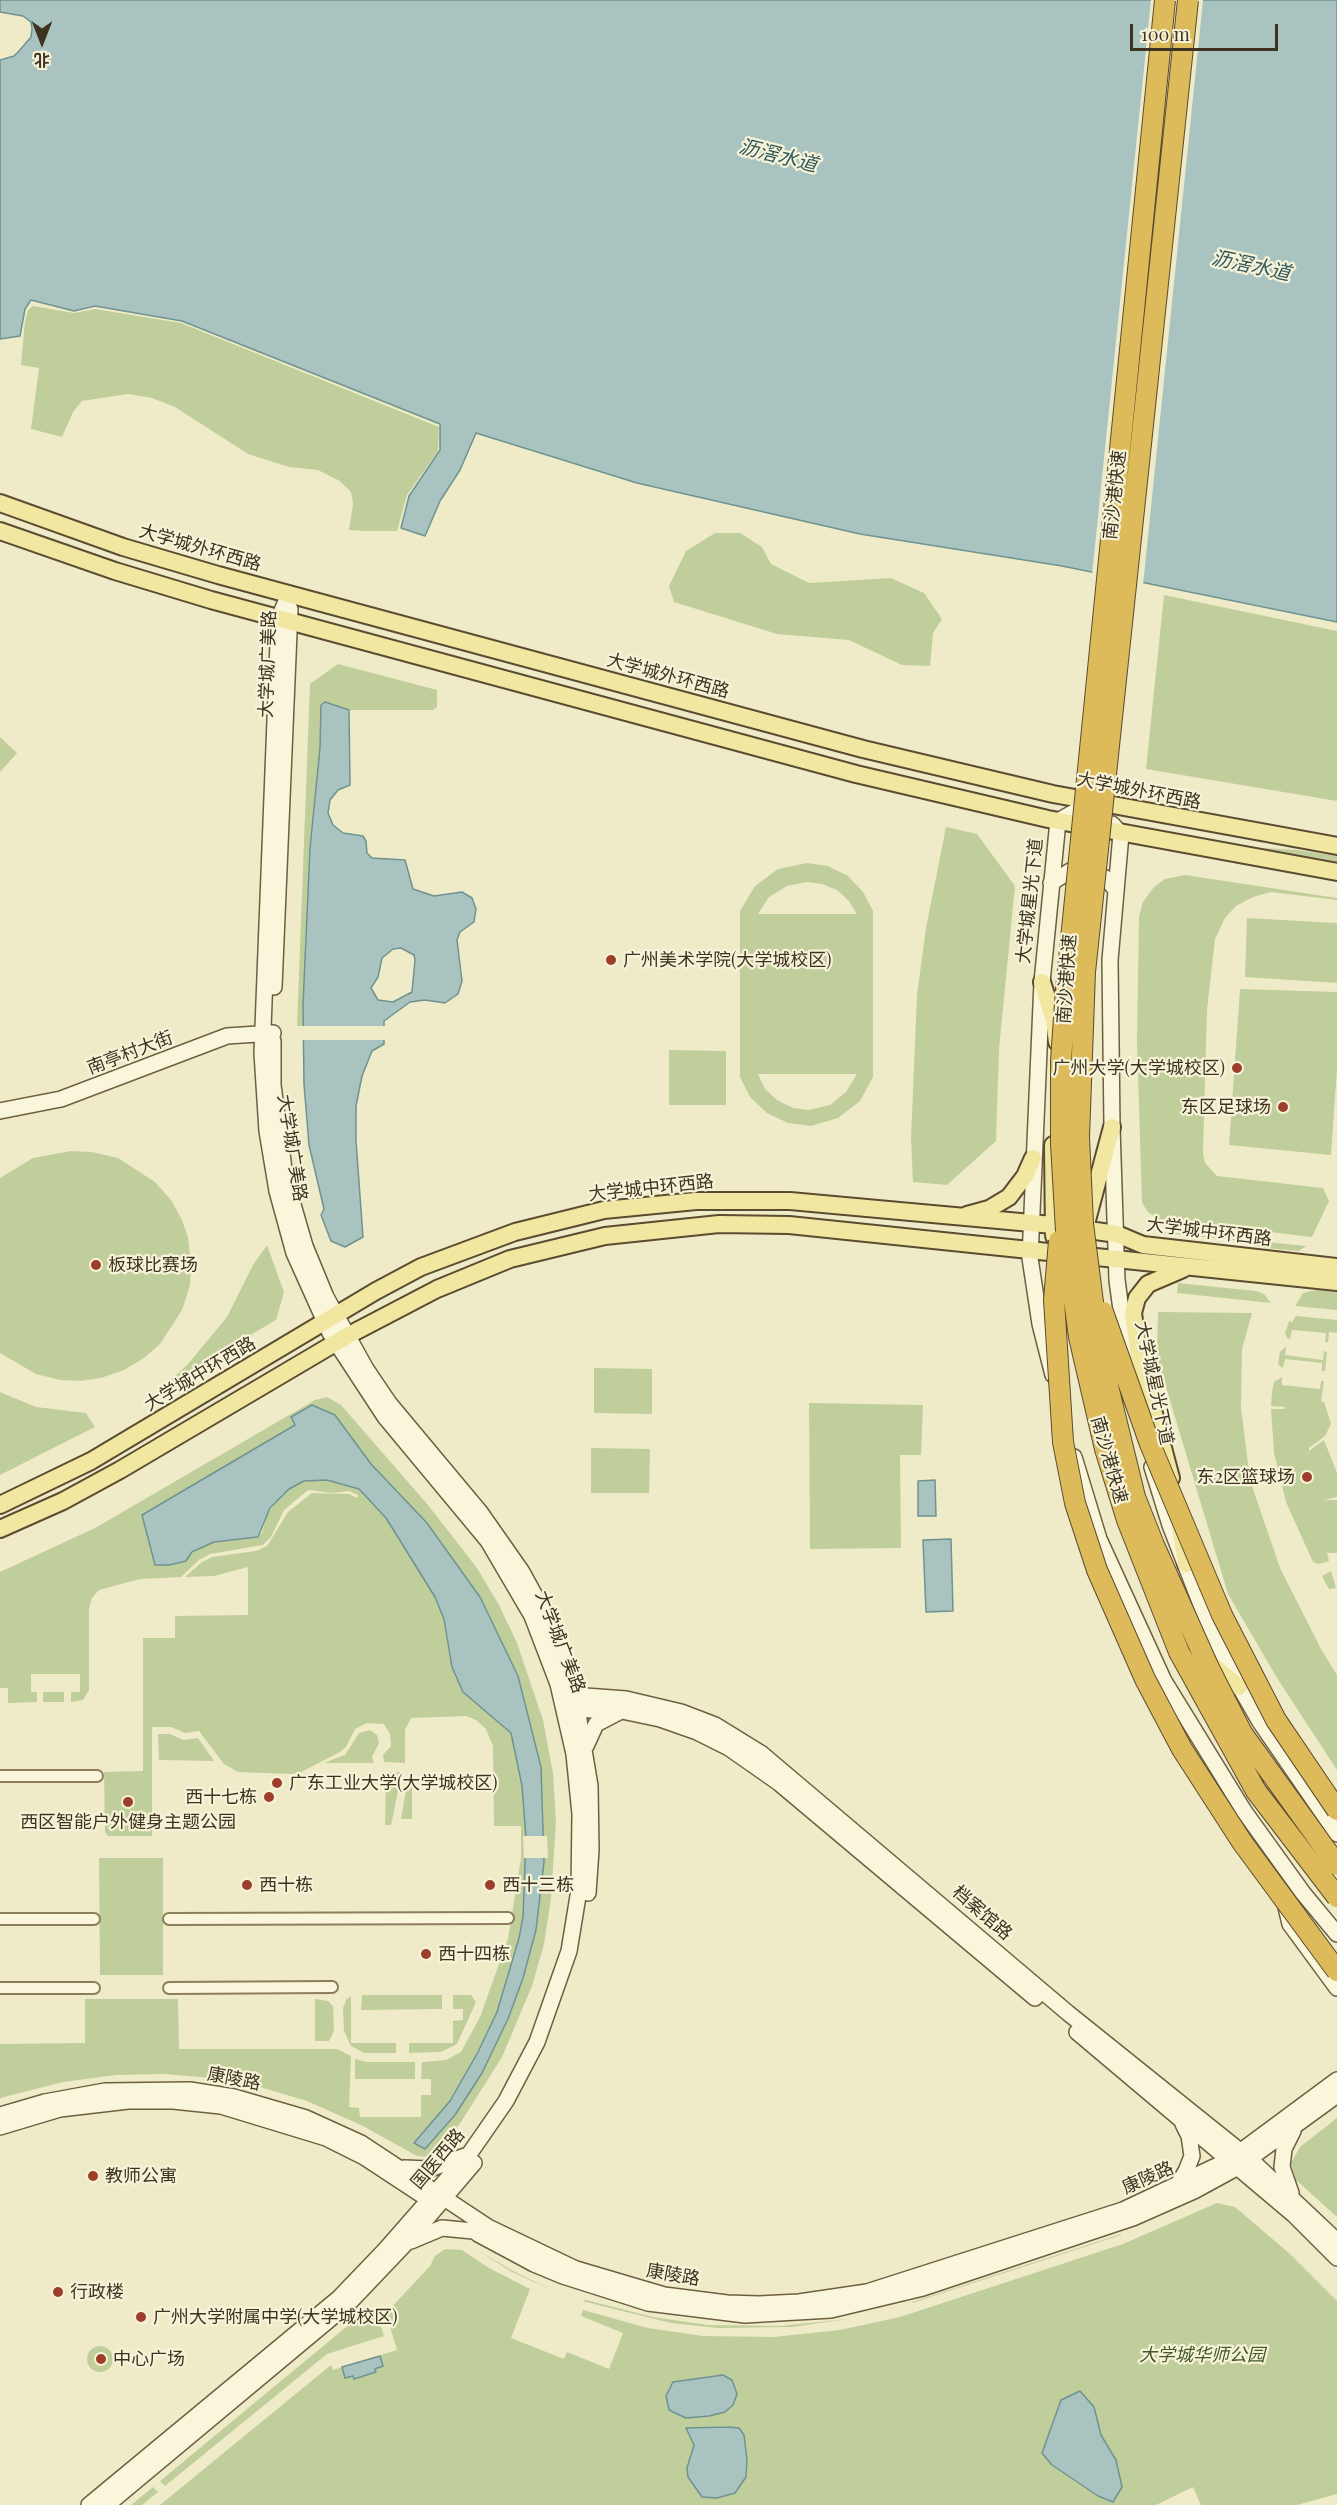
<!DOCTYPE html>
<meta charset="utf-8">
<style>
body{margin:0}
#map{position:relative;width:1337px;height:2505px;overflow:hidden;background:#efebc8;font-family:"Playfair Display","Noto Sans SC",serif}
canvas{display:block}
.north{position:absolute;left:12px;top:12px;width:60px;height:60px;-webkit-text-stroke:4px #f7f3d8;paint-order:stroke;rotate:180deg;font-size:16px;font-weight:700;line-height:24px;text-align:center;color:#3d3320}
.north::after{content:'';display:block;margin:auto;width:21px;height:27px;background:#3d3320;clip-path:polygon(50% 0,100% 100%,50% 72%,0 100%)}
.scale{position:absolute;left:1130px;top:24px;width:148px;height:27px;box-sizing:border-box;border:3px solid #3d3320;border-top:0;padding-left:8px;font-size:18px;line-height:21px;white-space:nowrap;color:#3d3320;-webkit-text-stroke:4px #f7f3d8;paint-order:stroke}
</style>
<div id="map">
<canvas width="1337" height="2505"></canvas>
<div class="north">北</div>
<div class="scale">100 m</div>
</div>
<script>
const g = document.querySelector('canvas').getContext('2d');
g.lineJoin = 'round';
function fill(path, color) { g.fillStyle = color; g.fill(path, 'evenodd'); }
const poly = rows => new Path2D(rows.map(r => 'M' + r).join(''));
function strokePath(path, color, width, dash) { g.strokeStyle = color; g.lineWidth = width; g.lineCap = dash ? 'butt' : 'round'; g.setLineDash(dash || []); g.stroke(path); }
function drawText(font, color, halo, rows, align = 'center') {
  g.font = font + ' "Playfair Display","Noto Sans SC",serif'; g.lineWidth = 4.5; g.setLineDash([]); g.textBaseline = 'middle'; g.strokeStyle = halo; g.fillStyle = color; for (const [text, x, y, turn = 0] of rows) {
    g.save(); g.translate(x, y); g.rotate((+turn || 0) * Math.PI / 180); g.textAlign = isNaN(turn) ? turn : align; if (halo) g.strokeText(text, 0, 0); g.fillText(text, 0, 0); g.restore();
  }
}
const green = poly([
 [33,306,74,313,95,309,181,323,439,427,438,451,407,495,397,531,364,531,349,530,353,504,351,492,340,481,318,470,289,467,248,454,175,407,152,398,128,394,82,401,73,412,62,437,31,429,39,368,21,365,25,321,28,310],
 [715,533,740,533,762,547,771,564,809,583,891,578,924,593,942,619,933,633,930,666,902,665,849,640,777,634,674,602,669,586,686,551],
 [1164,595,1337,631,1337,801,1146,769],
 [338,664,437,690,437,707,433,710,349,710,325,702,321,705,320,748,310,848,303,1026,297,1026,310,684],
 [0,737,17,753,0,772],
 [946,827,977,834,1015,886,999,1049,996,1141,947,1185,913,1182,911,1139,917,995,926,928],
 [1229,846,1297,850,1337,856,1337,865],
 [807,863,828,866,848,876,863,892,873,911,873,1077,860,1101,838,1118,811,1126,788,1123,767,1113,750,1097,740,1077,740,911,755,886,778,869],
 [807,882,822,884,837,890,849,901,857,914,758,914,769,897,787,886],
 [758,1074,857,1074,846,1092,830,1105,809,1110,793,1108,777,1100,765,1089],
 [1185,875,1337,898,1337,900,1271,892,1253,897,1236,906,1225,918,1215,939,1207,1010,1203,1153,1205,1163,1217,1176,1323,1188,1329,1201,1312,1237,1159,1219,1148,1212,1142,1203,1137,1041,1139,917,1143,902,1154,887,1165,879],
 [1247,918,1337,923,1337,983,1245,977],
 [1240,989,1337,992,1337,1069,1331,1155,1229,1145],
 [669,1050,726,1051,726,1105,669,1105],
 [71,1151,92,1152,118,1158,155,1182,171,1200,182,1220,188,1237,191,1264,190,1285,182,1310,160,1344,144,1358,124,1370,101,1378,80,1381,60,1380,36,1374,0,1353,0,1178,33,1158],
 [1145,1228,1165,1232,1307,1246,1298,1251,1265,1248,1234,1240,1165,1233],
 [267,1245,284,1292,276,1320,165,1385,188,1364,227,1317,253,1265],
 [1178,1283,1256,1291,1264,1294,1271,1303,1177,1293],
 [1317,1290,1337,1292,1337,1310,1295,1306,1303,1293],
 [1158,1312,1252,1313,1242,1349,1241,1407,1250,1480,1280,1568,1321,1649,1337,1675,1337,1770,1277,1678,1228,1594,1157,1357],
 [1296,1316,1337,1320,1337,1333,1329,1332,1328,1342,1325,1342,1326,1333,1292,1330,1290,1339,1287,1338,1285,1333,1289,1321,1292,1322],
 [1286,1346,1285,1355,1323,1360,1324,1351,1327,1352,1325,1371,1322,1371,1322,1363,1285,1359,1283,1368,1281,1367,1278,1364,1280,1352],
 [594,1368,652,1369,652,1414,594,1413],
 [1282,1377,1282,1385,1320,1389,1321,1381,1324,1381,1321,1401,1324,1402,1331,1424,1325,1436,1309,1448,1309,1451,1324,1440,1337,1473,1337,1497,1324,1500,1337,1500,1337,1553,1327,1553,1329,1561,1319,1564,1313,1562,1286,1502,1274,1453,1271,1409,1284,1409,1285,1407,1271,1406,1272,1392,1274,1382],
 [0,1392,36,1407,86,1413,95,1427,0,1475],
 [327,1397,341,1405,428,1505,477,1568,499,1605,517,1643,543,1720,553,1773,556,1822,551,1899,544,1944,532,1986,502,2057,461,2122,440,2149,426,2157,417,2156,361,2125,307,2101,260,2087,211,2078,164,2074,116,2075,63,2082,0,2098,0,2044,85,2043,85,1999,178,1999,179,2049,337,2049,351,2056,349,2107,359,2108,360,2117,421,2117,421,2095,431,2095,431,2079,421,2079,422,2062,446,2060,461,2052,480,2017,508,1939,521,1858,521,1826,494,1826,493,1746,486,1729,476,1720,466,1716,411,1718,405,1730,405,1763,384,1762,383,1755,391,1746,390,1734,384,1724,367,1723,355,1729,346,1747,340,1752,301,1772,292,1774,238,1772,224,1764,199,1731,185,1733,171,1727,152,1727,152,1836,108,1836,105,1832,104,1772,143,1771,143,1638,175,1638,175,1616,248,1615,248,1567,214,1576,185,1577,202,1562,212,1557,256,1551,267,1546,288,1512,312,1493,349,1494,357,1498,358,1495,349,1491,333,1493,308,1490,284,1510,271,1537,263,1545,210,1554,199,1560,181,1577,140,1579,99,1590,92,1598,89,1609,89,1690,83,1700,71,1702,71,1692,80,1692,80,1674,31,1674,31,1692,37,1692,37,1702,8,1703,8,1688,0,1688,0,1572,95,1528,315,1400],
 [312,1405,335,1415,371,1464,436,1534,480,1597,518,1676,541,1767,544,1862,536,1930,523,1978,508,2019,482,2073,455,2115,425,2149,415,2143,450,2101,478,2052,497,2012,519,1938,523,1917,526,1838,523,1794,511,1733,463,1692,452,1667,444,1619,435,1597,386,1518,359,1489,326,1480,304,1481,289,1489,275,1503,267,1515,262,1533,256,1538,214,1542,169,1565,155,1565,143,1515,295,1425,291,1418],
 [809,1403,923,1405,921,1455,900,1455,901,1548,810,1549],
 [591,1448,650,1449,649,1493,591,1493],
 [1331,1571,1336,1588,1329,1589,1322,1576],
 [43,1692,64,1692,64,1702,43,1702],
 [370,1730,377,1735,379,1743,372,1757,374,1763,324,1763,345,1755,359,1733],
 [158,1734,170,1734,183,1740,198,1738,214,1761,159,1760],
 [386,1772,402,1772,391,1825,385,1825],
 [412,1772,412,1819,401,1819,407,1784],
 [99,1858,163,1858,163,1975,100,1975],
 [362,1995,442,1995,442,2009,361,2010],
 [453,1995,471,1995,476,2002,457,2044,441,2052,409,2053,409,2043,453,2043,453,2021,463,2020,463,2009,453,2009],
 [351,1996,351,2043,396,2043,396,2053,364,2053,351,2046,344,2031,343,2008,346,2000],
 [315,1999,328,2001,333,2006,334,2031,329,2041,315,2041],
 [355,2059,366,2062,415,2062,415,2079,355,2079],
 [1337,2118,1337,2217,1296,2180,1291,2163,1300,2147],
 [1217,2203,1235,2207,1289,2253,1337,2301,1337,2494,1297,2505,1201,2505,1193,2487,1156,2505,160,2505,331,2365,333,2370,397,2350,386,2313,430,2266,435,2256,445,2249,462,2250,489,2268,530,2289,511,2338,564,2359,567,2352,609,2369,623,2333,581,2316,583,2310,648,2328,703,2336,774,2337,840,2330,900,2317,1123,2244],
 [1121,2234,1121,2235,912,2303,912,2302],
 [474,2248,513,2271,554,2291,512,2272],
 [586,2300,653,2317,708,2325,780,2326,848,2319,792,2327,718,2328,671,2323,582,2301],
 [368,2309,375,2309,384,2336,327,2354,165,2486,160,2481],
 '87 2359a13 13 0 1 1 26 0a13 13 0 1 1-26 0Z',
 [153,2487,158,2492,142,2505,131,2505]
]);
const water = poly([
 [0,0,1337,0,1337,622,1062,566,860,534,637,483,476,433,460,470,440,501,425,536,401,528,409,496,440,450,440,424,182,321,95,306,74,311,31,300,25,309,20,336,0,339,0,60,14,56,19,51,31,37,32,29,31,22,23,16,0,12,0,0],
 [325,702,349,710,350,785,338,790,330,800,328,813,333,825,343,833,363,836,366,841,367,853,372,858,405,860,413,889,434,896,462,892,472,898,476,909,474,922,460,932,457,940,462,981,458,994,445,1003,425,1000,410,1002,384,1021,384,1044,372,1051,362,1076,356,1106,356,1141,363,1237,345,1247,331,1241,321,1215,324,1209,309,1145,304,1084,303,1005,310,848,320,748,321,705,325,702],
 [401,948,414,955,415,960,412,992,393,1002,378,1000,371,988,378,977,382,958,393,949,401,948],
 [312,1405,335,1415,371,1464,427,1523,480,1597,518,1676,541,1767,544,1862,536,1930,523,1978,508,2019,482,2073,455,2115,425,2149,414,2143,450,2101,478,2052,497,2012,519,1938,523,1917,526,1838,522,1786,511,1733,463,1692,452,1667,444,1619,435,1597,386,1518,359,1489,327,1480,304,1481,289,1489,270,1508,258,1537,214,1542,192,1552,186,1561,169,1565,155,1565,142,1515,295,1425,291,1417,312,1405],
 [935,1480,936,1516,918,1516,918,1481,935,1480],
 [951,1539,953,1611,926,1612,923,1540,951,1539],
 [380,2356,383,2366,375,2369,376,2372,354,2379,353,2376,345,2378,342,2367,380,2356],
 [723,2375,732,2380,737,2394,733,2405,725,2412,709,2416,686,2418,669,2410,666,2396,673,2382,723,2375],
 [1080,2391,1094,2407,1101,2435,1116,2460,1122,2487,1113,2502,1098,2496,1052,2465,1042,2453,1061,2400,1080,2391],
 [728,2427,739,2428,744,2435,747,2460,746,2477,735,2493,717,2498,702,2497,688,2477,687,2468,694,2445,686,2428,728,2427]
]);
const pier = poly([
 [1151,0,1203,0,1143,585,1092,575],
 [300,1026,385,1026,385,1040,300,1040],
 [523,1836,547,1836,548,1858,524,1858]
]);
const street = poly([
 [0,1776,97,1776],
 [0,1919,94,1919],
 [169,1919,508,1918],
 [0,1988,94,1988],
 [169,1988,332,1987]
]);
const secondary = poly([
 [1112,824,1121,834,1110,960,1112,1127,1117,1280,1128,1362],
 [1051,883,1070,871,1093,871,1107,879,1116,890],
 [274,987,290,609],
 [273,1041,273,1085,285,1177,305,1246,326,1297,366,1369,389,1403,480,1512,522,1572,545,1614,561,1655,577,1708,590,1786,591,1850,588,1893],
 [0,1111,61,1099,227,1036,273,1033],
 [1053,1375,1040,1324,1030,1258,1042,982,1058,821,1090,803],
 [1074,1457,1099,1539,1164,1681,1244,1811,1303,1893,1337,1934],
 [1152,1467,1170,1525,1210,1628,1234,1677,1260,1722,1337,1834],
 [565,1698,585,1696,626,1699,681,1712,715,1725,762,1754,1068,2013,1250,2159,1337,2241],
 [568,1709,622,1711,660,1719,697,1732,729,1748,779,1783,1035,1998],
 [586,1746,596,1724,619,1712],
 [1285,1903,1290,1924,1337,1988],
 [1077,2032,1293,2214,1337,2258],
 [0,2115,45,2102,105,2091,190,2090,234,2097,306,2118,361,2143,488,2227,576,2269,664,2295,727,2303,759,2304,799,2302,867,2292,1123,2210,1229,2160,1337,2080],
 [0,2127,60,2109,128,2101,173,2101,221,2106,326,2138,364,2157,431,2201],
 [404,2168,430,2169,465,2156],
 [1177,2186,1186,2171,1192,2156,1189,2136,1183,2124],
 [1291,2193,1282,2167,1284,2149,1293,2131],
 [478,2234,534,2264,563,2276,648,2303,745,2315,831,2310,923,2288,1133,2218,1194,2191,1238,2167,1337,2095],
 [411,2241,442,2228,473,2231],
 [89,2505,339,2298,386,2249,470,2153,506,2101,537,2042,569,1951,579,1890,580,1814,574,1754,558,1684,532,1616,488,1541,385,1417,330,1333,294,1253,277,1191,267,1131,262,1053,279,618,289,594],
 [107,2505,348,2304,406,2243,474,2163]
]);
const primary = poly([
 [0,503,123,547,218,575,863,749,1053,794,1337,846],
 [0,531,115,571,211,600,856,774,1048,819,1337,872],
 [1042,982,1054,1020,1057,1042],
 [1053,1145,1054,1236],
 [967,1215,989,1209,1009,1197,1025,1176,1033,1158],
 [1086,1224,1112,1127],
 [1171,1478,1139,1357,1133,1313,1137,1298,1148,1284,1183,1269],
 [0,1505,91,1461,376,1291,421,1267,515,1232,604,1210,696,1201,790,1201,1053,1225,1117,1234,1143,1245,1337,1267],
 [1180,1526,1186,1564],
 [0,1529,63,1501,120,1470,347,1336,437,1289,510,1259,605,1236,719,1224,789,1225,1337,1282],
 [1174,1620,1188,1645,1239,1687]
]);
const highwayBridge = poly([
 [1165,0,1066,989,1061,1061,1061,1144,1067,1248,1079,1337,1105,1449,1127,1520,1179,1652,1256,1791,1337,1897],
 [1188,0,1085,972,1079,1137,1083,1224,1099,1349,1135,1497,1154,1545,1209,1668,1242,1733,1337,1865],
 [1059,1241,1054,1300,1063,1442,1075,1503,1097,1570,1145,1679,1182,1749,1242,1842,1337,1971],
 [1103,1312,1150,1444,1222,1615,1276,1720,1337,1810]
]);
const markers = [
 [611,960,6,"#9d3e2b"],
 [1237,1068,6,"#9d3e2b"],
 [1283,1107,6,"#9d3e2b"],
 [96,1265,6,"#9d3e2b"],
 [1307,1477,6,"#9d3e2b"],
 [277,1783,6,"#9d3e2b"],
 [269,1797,6,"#9d3e2b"],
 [128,1802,6,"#9d3e2b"],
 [247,1885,6,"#9d3e2b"],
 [490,1885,6,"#9d3e2b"],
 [426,1954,6,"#9d3e2b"],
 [93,2176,6,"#9d3e2b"],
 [58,2292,6,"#9d3e2b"],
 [141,2317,6,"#9d3e2b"],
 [101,2359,6,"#9d3e2b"]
];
const streetNames = [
 ["南沙港快速",1115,495,-84],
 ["大学城外环西路",200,548,16],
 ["大学城广美路",268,664,-88],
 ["大学城外环西路",668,676,15],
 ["大学城外环西路",1139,791,11],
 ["大学城星光下道",1030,901,-84],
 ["南沙港快速",1067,979,-86],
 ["南亭村大街",130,1053,-21],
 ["大学城广美路",292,1148,81],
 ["大学城中环西路",651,1188,-6],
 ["大学城中环西路",1209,1232,7],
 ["大学城中环西路",200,1374,-31],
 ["大学城星光下道",1154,1383,78],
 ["南沙港快速",1109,1460,74],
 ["大学城广美路",560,1642,69],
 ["档案馆路",982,1913,41],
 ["康陵路",234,2079,11],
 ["国医西路",438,2159,-50],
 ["康陵路",1148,2178,-24],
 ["康陵路",673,2275,10]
];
const poiNames = [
 ["广州美术学院(大学城校区)",623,960],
 ["广州大学(大学城校区)",1225,1068,"right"],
 ["东区足球场",1271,1107,"right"],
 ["板球比赛场",108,1265],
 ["东2区篮球场",1295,1477,"right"],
 ["广东工业大学(大学城校区)",289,1783],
 ["西十七栋",257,1797,"right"],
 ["西区智能户外健身主题公园",128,1822,"center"],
 ["西十栋",259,1885],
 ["西十三栋",502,1885],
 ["西十四栋",438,1954],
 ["教师公寓",105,2176],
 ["行政楼",70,2292],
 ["广州大学附属中学(大学城校区)",153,2317],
 ["中心广场",113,2359]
];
const parkNames = [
 ["大学城华师公园",1202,2355]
];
const waterNames = [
 ["沥滘水道",778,156,14],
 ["沥滘水道",1251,266,12]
];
fill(green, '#c0ce9c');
fill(water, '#a9c4c0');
strokePath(water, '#6f9390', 1.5);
fill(pier, '#efebc8');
strokePath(street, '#8c7e5d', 14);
strokePath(secondary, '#6e5f40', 18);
strokePath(primary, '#5a4b31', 20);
strokePath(street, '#faf6dc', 10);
strokePath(secondary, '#faf6dc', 15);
strokePath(primary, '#f2e7a1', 16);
strokePath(highwayBridge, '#5a4b31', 22, []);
strokePath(highwayBridge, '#debb5a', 20);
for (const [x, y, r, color] of markers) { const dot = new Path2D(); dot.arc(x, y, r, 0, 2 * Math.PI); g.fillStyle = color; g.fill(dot); strokePath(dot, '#f7f3d8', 2); }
drawText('18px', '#3d3320', '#f7f3d8', streetNames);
drawText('18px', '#3d3320', '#f7f3d8', poiNames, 'left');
drawText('italic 18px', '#445927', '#f7f3d8', parkNames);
drawText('italic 20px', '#30585c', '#f7f3d8', waterNames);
</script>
